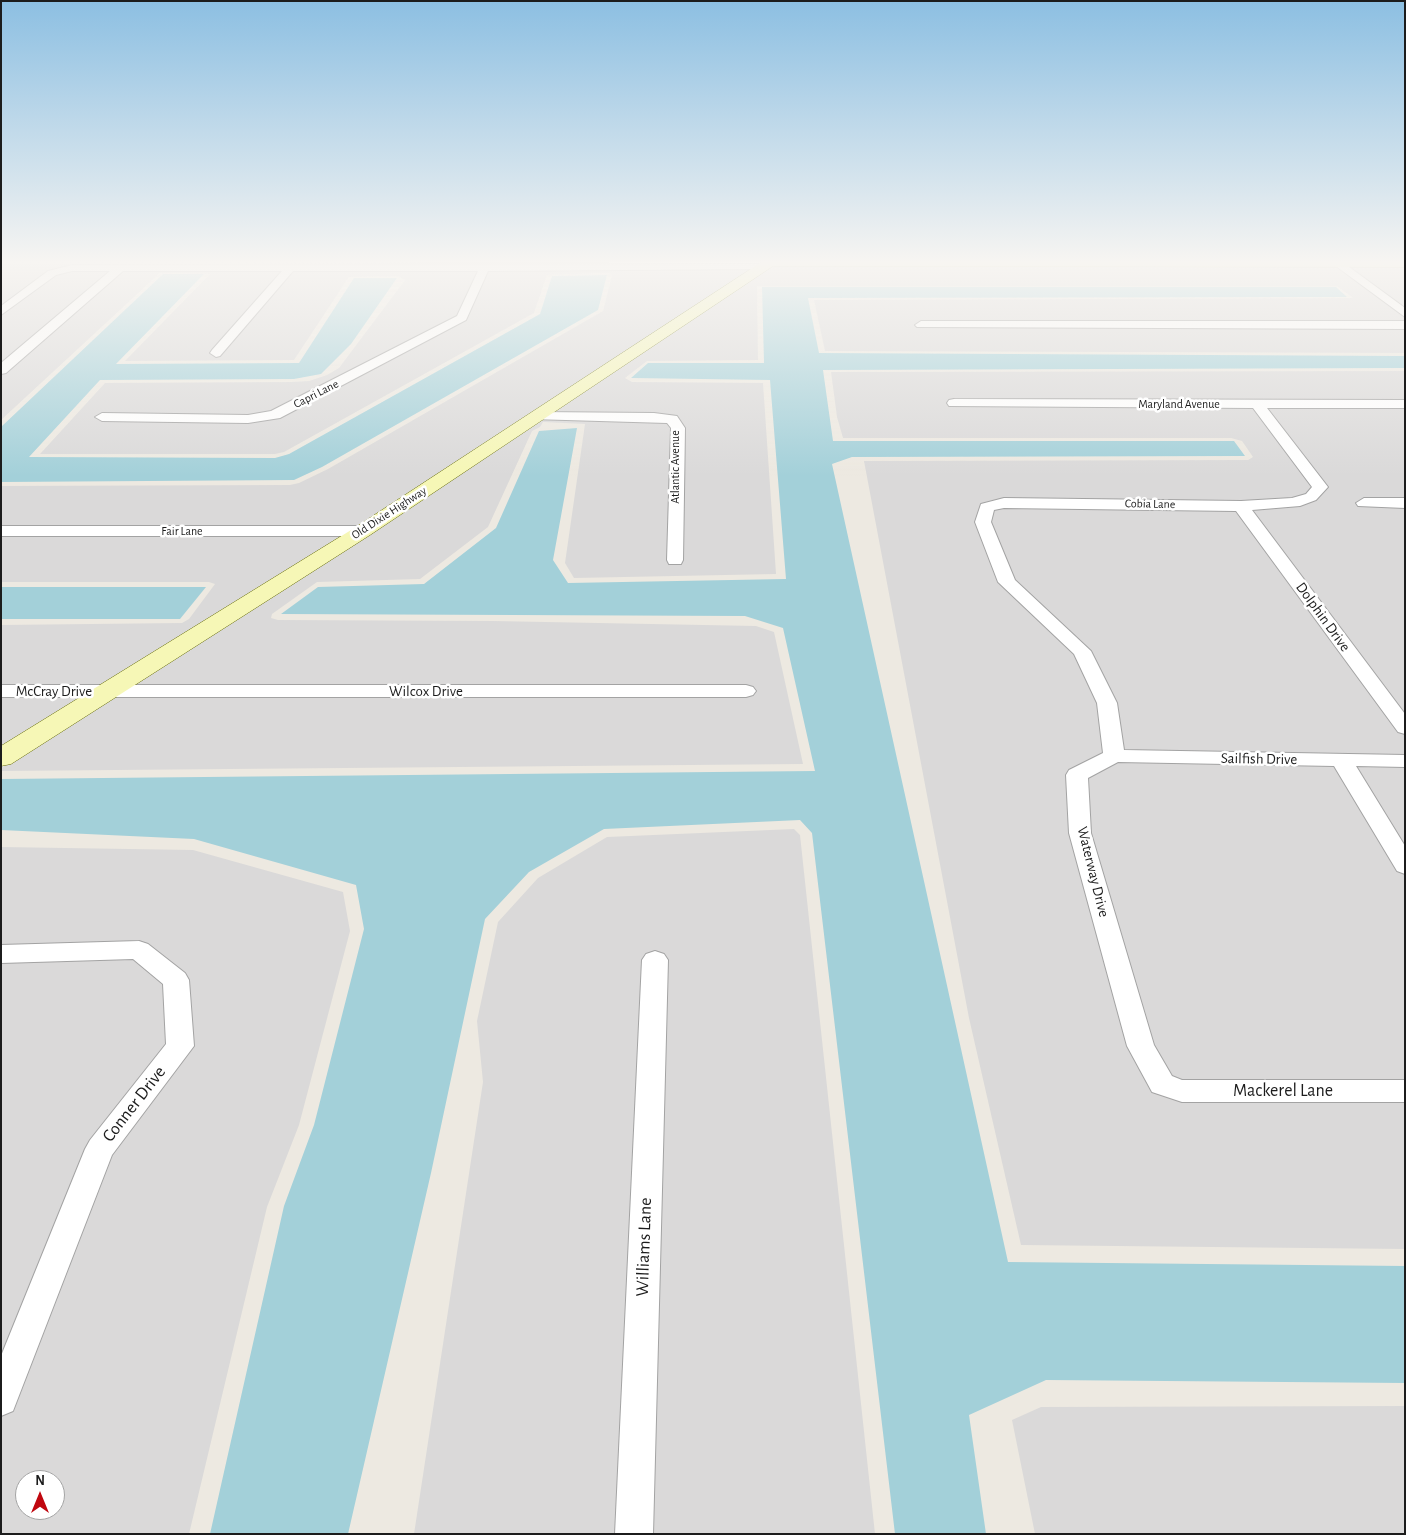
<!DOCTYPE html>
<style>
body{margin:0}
#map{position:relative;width:1406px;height:1535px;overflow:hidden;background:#ede9e1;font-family:"Alegreya Sans",sans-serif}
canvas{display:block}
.frame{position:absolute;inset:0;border:2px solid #1c1c1c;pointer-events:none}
.north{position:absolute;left:15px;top:1470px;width:50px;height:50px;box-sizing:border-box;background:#fff;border:1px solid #a4a4a4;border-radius:50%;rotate:0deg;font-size:14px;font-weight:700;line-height:20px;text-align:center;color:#1c1c1c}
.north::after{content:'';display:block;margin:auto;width:18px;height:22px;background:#c0070f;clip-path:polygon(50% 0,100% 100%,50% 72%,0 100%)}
</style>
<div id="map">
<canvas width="1406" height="1535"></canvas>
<div class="frame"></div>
<div class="north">N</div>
</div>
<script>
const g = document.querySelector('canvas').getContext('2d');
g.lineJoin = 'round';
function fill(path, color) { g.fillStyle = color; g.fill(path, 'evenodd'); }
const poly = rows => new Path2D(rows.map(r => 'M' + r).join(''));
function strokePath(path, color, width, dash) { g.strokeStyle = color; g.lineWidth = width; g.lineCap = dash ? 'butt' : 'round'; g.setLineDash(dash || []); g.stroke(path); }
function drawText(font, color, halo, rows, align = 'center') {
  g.font = font + ' "Alegreya Sans",sans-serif'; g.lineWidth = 5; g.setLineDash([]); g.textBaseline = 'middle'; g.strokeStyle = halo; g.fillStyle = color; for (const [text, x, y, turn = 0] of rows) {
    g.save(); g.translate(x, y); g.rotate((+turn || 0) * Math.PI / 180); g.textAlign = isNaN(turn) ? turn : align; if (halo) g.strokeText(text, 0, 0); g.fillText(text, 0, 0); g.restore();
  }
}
const residential = poly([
 [1,261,761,263,356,528,1,748,1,625,182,623,189,619,215,584,209,582,1,582,1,486,290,485,299,483,328,469,603,311,612,275,607,273,547,275,534,313,284,452,275,454,40,454,105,383,292,382,309,381,327,375,339,368,405,280,398,276,349,277,294,360,125,361,210,274,160,273,1,420],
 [774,264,1405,265,1405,353,825,351,814,300,1353,298,1337,286,757,286,758,360,647,361,625,378,632,382,763,383,776,574,574,578,565,563,585,424,543,422,540,427,532,431,488,527,420,579,317,582,272,614,271,618,278,620,493,621,756,626,774,632,803,764,1,771,1,768],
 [1405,371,1405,1249,1021,1245,969,1018,864,461,1248,460,1253,457,1242,441,1231,438,843,438,837,417,831,372],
 [794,829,800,835,875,1534,414,1534,483,1082,477,1021,498,922,538,878,607,837],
 [1,847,193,850,343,892,350,931,299,1125,267,1207,189,1534,1,1534],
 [25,1480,55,1480,55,1510,25,1510],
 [1405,1406,1405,1534,1035,1534,1012,1420,1041,1407]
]);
const water = poly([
 [163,274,204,274,116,364,299,363,354,278,397,278,351,344,321,374,294,379,100,380,29,457,275,458,289,454,540,314,552,276,607,275,598,310,322,467,294,480,1,482,1,427],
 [762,287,1336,287,1347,297,808,298,819,353,1405,356,1405,368,823,370,833,441,1234,441,1245,456,852,457,832,464,1008,1262,1405,1266,1405,1383,1046,1380,969,1415,986,1534,895,1534,812,833,800,820,604,829,529,872,485,919,431,1173,348,1534,210,1534,284,1206,314,1125,364,929,356,885,194,839,1,830,1,779,815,771,783,628,745,616,281,614,318,587,424,584,496,528,539,431,577,428,553,560,568,583,786,579,770,380,631,378,648,363,764,363],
 [1,587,206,587,180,619,1,619]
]);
const street = poly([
 [1329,261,1341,261,1405,308,1405,317,1329,261],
 [762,264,767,267,766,269,488,271,466,320,280,418,248,423,102,421,95,417,102,413,248,415,271,411,457,316,478,271,293,271,220,356,216,357,210,353,212,350,282,271,123,271,6,373,1,374,1,363,110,271,72,271,56,275,1,315,1,306,48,271,72,265,762,264],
 [921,321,1405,321,1405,329,917,327,915,325,921,321],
 [954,399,1405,400,1405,408,1267,408,1328,487,1316,500,1300,506,1252,510,1405,714,1405,734,1398,732,1236,511,1004,508,994,510,991,522,1015,580,1091,651,1117,703,1124,750,1405,755,1405,767,1356,766,1405,846,1405,874,1397,871,1334,766,1118,762,1088,778,1091,833,1154,1045,1172,1076,1182,1080,1405,1080,1405,1102,1182,1102,1152,1092,1127,1046,1069,833,1066,775,1069,770,1103,753,1097,703,1074,654,998,582,975,522,981,504,1004,498,1241,501,1292,498,1306,494,1312,487,1253,408,949,406,947,403,949,400,954,399],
 [537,412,654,413,677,416,685,428,683,560,681,564,669,564,667,560,671,428,667,423,532,419,530,416,532,413,537,412],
 [1364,498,1405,498,1405,508,1358,506,1356,503,1364,498],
 [1,526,363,526,371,531,363,536,1,536,1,526],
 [1,685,746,685,753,687,756,691,753,695,746,697,1,697,1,685],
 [139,941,148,944,185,973,189,980,194,1046,112,1155,13,1411,1,1416,1,1356,85,1149,90,1140,166,1044,163,984,133,959,1,963,1,945,139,941],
 [655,951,664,954,668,960,653,1534,615,1534,642,960,646,954,655,951]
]);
const secondary = poly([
 [763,261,1405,261,1405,267,773,266,370,535,11,764,1,766,1,746,356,527,763,261]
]);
const farStreetnames = [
 ["Capri Lane",316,394,-27],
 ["Maryland Avenue",1179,404],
 ["Atlantic Avenue",675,467,-90],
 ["Cobia Lane",1150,504,1],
 ["Old Dixie Highway",389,513,-33],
 ["Fair Lane",182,531]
];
const streetNames = [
 ["Dolphin Drive",1323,617,54],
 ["McCray Drive",54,691],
 ["Wilcox Drive",426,691],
 ["Sailfish Drive",1259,759,1],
 ["Waterway Drive",1093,872,76]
];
const nearStreetnames = [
 ["Mackerel Lane",1283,1091],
 ["Conner Drive",134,1104,-52],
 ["Williams Lane",644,1247,-88]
];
fill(residential, '#dad9d9');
fill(water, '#a3d0d9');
strokePath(street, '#a3a3a3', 2);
strokePath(secondary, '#676d08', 1);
fill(street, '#fff');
fill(secondary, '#f6f7b6');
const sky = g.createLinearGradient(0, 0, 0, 476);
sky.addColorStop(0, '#8cbfe2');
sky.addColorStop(0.55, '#f7f5f2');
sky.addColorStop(1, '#f7f5f200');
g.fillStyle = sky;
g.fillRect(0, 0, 1406, 476);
drawText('12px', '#1c1c1c', '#fff', farStreetnames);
drawText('15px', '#1c1c1c', '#fff', streetNames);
drawText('18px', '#1c1c1c', '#fff', nearStreetnames);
</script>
